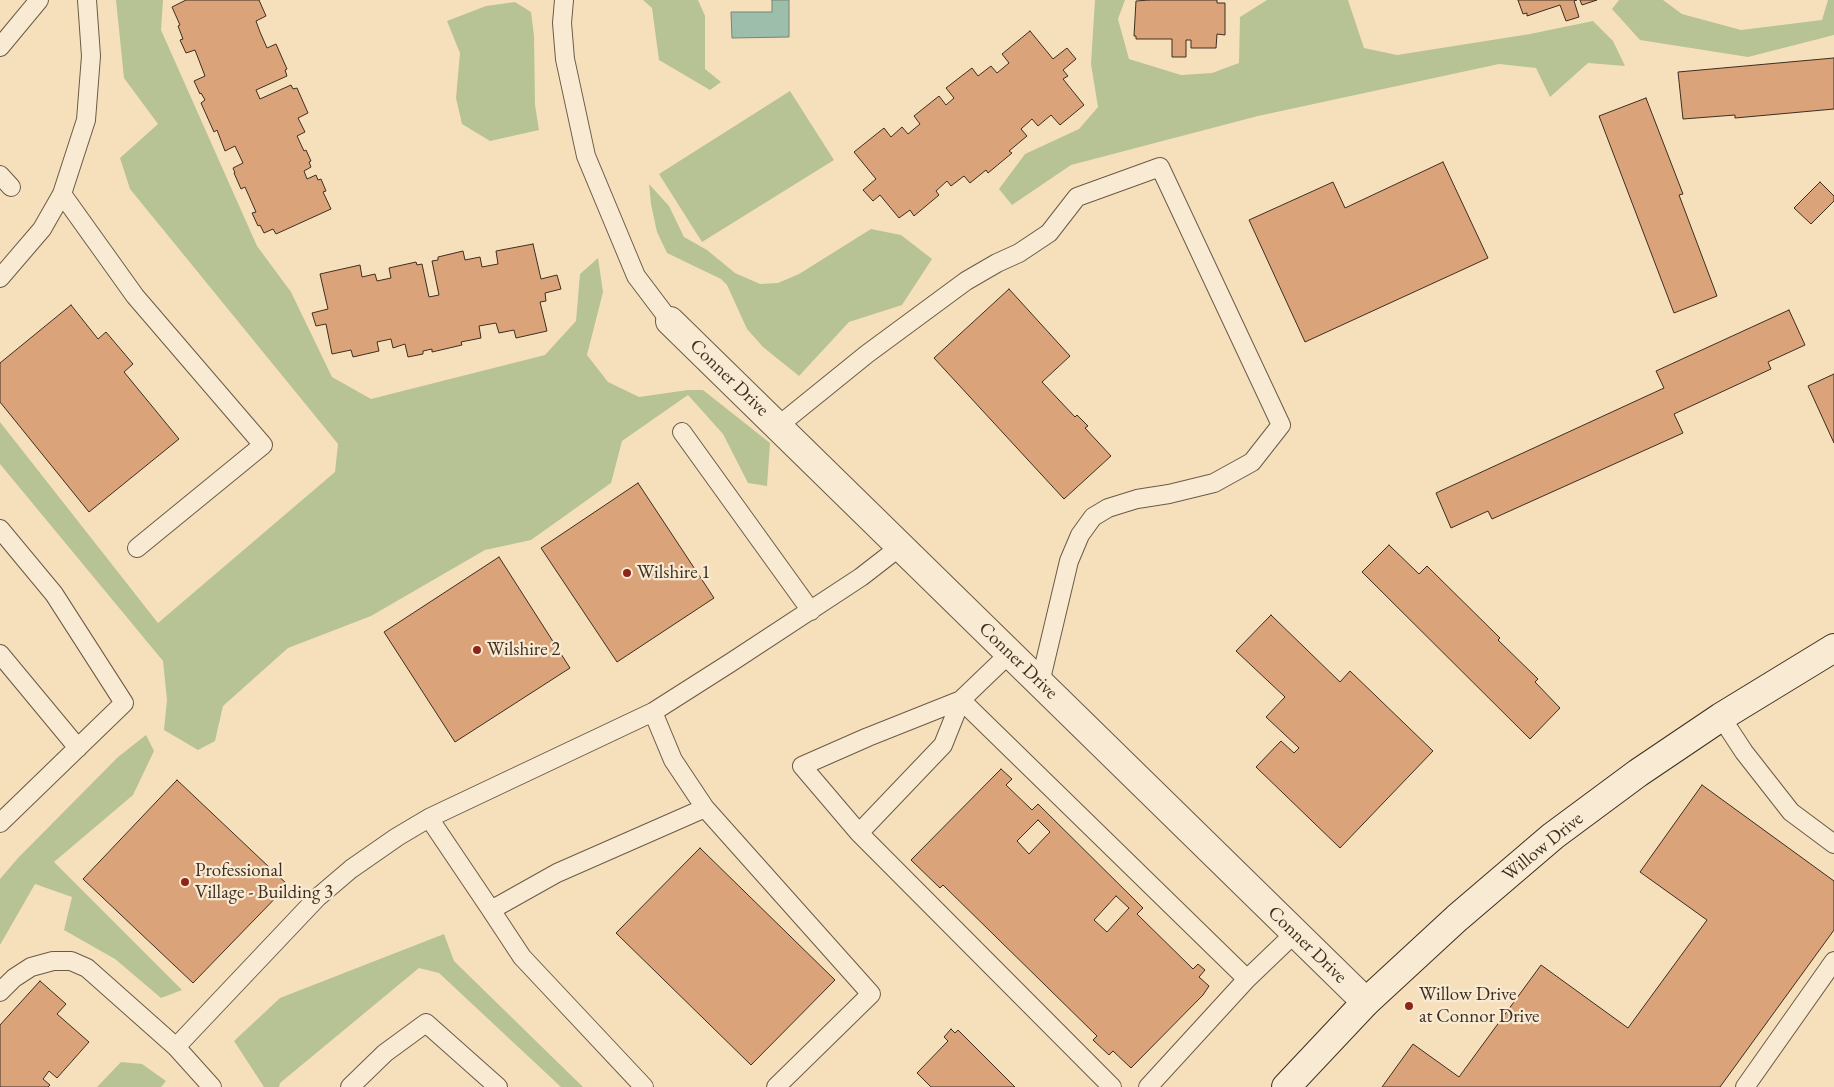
<!DOCTYPE html>
<style>
body{margin:0}
canvas{display:block;background:#f6e0bb}
</style>
<canvas width="1834" height="1087"></canvas>
<script>
const g = document.querySelector('canvas').getContext('2d');
g.lineJoin = 'round';
function fill(path, color) { g.fillStyle = color; g.fill(path, 'evenodd'); }
const poly = rows => new Path2D(rows.map(r => 'M' + r).join(''));
function strokePath(path, color, width, dash) { g.strokeStyle = color; g.lineWidth = width; g.lineCap = dash ? 'butt' : 'round'; g.setLineDash(dash || []); g.stroke(path); }
function drawText(font, color, halo, rows, align = 'center') {
  g.font = font + ' "EB Garamond",serif'; g.lineWidth = 4.5; g.setLineDash([]); g.textBaseline = 'middle'; g.strokeStyle = halo; g.fillStyle = color; for (const [text, x, y, turn = 0] of rows) {
    g.save(); g.translate(x, y); g.rotate((+turn || 0) * Math.PI / 180); g.textAlign = isNaN(turn) ? turn : align; if (halo) g.strokeText(text, 0, 0); g.fillText(text, 0, 0); g.restore();
  }
}
const green = poly([
 [116,0,163,0,161,30,257,246,291,292,332,377,371,399,545,355,576,321,580,274,598,258,603,292,587,355,608,382,639,397,688,390,703,390,770,443,767,486,748,483,723,434,688,395,622,441,611,483,531,540,485,550,371,616,288,648,223,706,215,741,198,750,164,730,167,700,163,661,0,464,0,422,158,623,335,472,338,444,130,189,120,158,158,124,124,78],
 [643,0,698,0,705,16,705,69,721,82,710,90,659,60,652,8],
 [1095,0,1125,0,1118,19,1129,59,1181,75,1212,73,1239,63,1240,17,1267,0,1348,0,1364,48,1397,55,1530,34,1593,21,1613,41,1625,66,1588,63,1550,97,1536,68,1499,64,1258,116,1071,165,1012,205,999,189,1025,154,1079,129,1098,107,1091,64],
 [1619,0,1663,0,1682,14,1741,30,1822,20,1828,0,1834,0,1834,35,1748,57,1640,40,1612,9],
 [515,2,531,12,534,36,535,105,539,130,490,141,462,124,456,98,460,53,447,21,486,6],
 [790,91,834,160,702,242,659,174],
 [649,184,669,206,684,237,707,250,735,273,760,284,778,283,799,274,871,229,901,235,932,259,902,305,849,322,799,376,763,347,747,329,727,285,721,279,667,253,657,232,651,204],
 [146,735,154,751,133,795,54,862,182,990,161,998,115,959,64,930,72,897,35,884,0,945,0,879,18,858,118,757],
 [444,934,454,961,583,1087,561,1087,439,973,419,968,280,1083,279,1087,264,1087,234,1041,280,998],
 [121,1062,142,1064,166,1081,161,1087,97,1087]
]);
const water = poly([
 [772,0,789,0,789,37,732,38,731,12,772,12,772,0]
]);
const building = poly([
 [186,0,259,0,266,16,256,21,260,32,267,48,276,44,287,69,285,70,287,76,256,90,260,99,291,85,293,89,297,88,308,113,298,118,305,132,297,136,304,151,306,150,311,161,309,162,311,167,304,171,307,179,316,175,318,180,321,179,326,191,323,192,331,209,276,234,273,229,264,233,260,225,258,226,252,213,256,212,245,187,241,189,234,173,235,173,233,168,243,163,235,146,225,151,217,130,214,132,201,103,205,100,201,93,200,94,194,81,205,76,195,50,186,53,180,40,183,39,178,26,180,25,172,7,186,0],
 [1149,0,1217,0,1217,3,1225,3,1225,35,1217,34,1216,48,1191,48,1191,40,1186,40,1186,57,1172,57,1172,39,1136,39,1136,36,1134,36,1136,1,1149,0],
 [1518,0,1577,0,1574,1,1579,17,1566,21,1560,5,1527,16,1527,13,1523,14,1518,0],
 [1580,0,1597,0,1582,5,1580,0],
 [1030,31,1053,59,1067,48,1076,59,1063,70,1068,76,1063,79,1084,105,1060,125,1051,115,1038,126,1032,119,1021,129,1027,136,1009,151,1012,153,988,173,986,170,970,183,964,176,951,186,947,181,936,191,939,195,914,216,910,210,899,218,880,195,873,201,863,190,876,179,854,152,884,128,891,137,902,127,908,134,920,124,914,116,939,96,946,105,954,98,946,88,972,68,978,76,991,66,997,73,1009,63,1002,54,1030,31],
 [1834,58,1834,109,1735,118,1735,115,1683,119,1678,72,1834,58],
 [1646,98,1683,194,1679,195,1717,296,1674,313,1599,116,1646,98],
 [1443,162,1488,258,1305,342,1249,220,1333,182,1345,208,1443,162],
 [1820,182,1834,196,1834,201,1811,224,1794,208,1820,182],
 [533,244,541,279,557,275,561,289,545,293,546,301,540,302,547,331,516,338,514,330,499,333,496,323,479,326,481,338,461,342,462,345,432,352,432,349,423,351,423,354,408,357,405,344,393,348,391,339,377,342,379,351,353,357,351,350,332,354,326,324,316,326,312,313,328,309,320,274,360,265,362,277,375,274,377,281,391,278,389,268,416,262,417,265,422,264,429,297,439,295,432,261,438,260,438,257,463,251,465,260,480,257,482,267,498,264,496,251,533,244],
 [1009,289,1070,356,1042,382,1075,417,1077,415,1088,426,1085,428,1111,456,1064,499,934,358,1009,289],
 [71,305,98,339,106,332,133,364,124,372,179,439,89,512,0,402,0,363,71,305],
 [1789,310,1805,345,1768,362,1771,369,1674,414,1683,433,1492,519,1488,511,1451,528,1436,493,1664,388,1656,371,1789,310],
 [1834,374,1834,443,1808,386,1834,374],
 [638,483,714,598,617,662,541,548,638,483],
 [1389,545,1419,574,1427,566,1500,638,1498,640,1538,679,1535,682,1560,708,1530,739,1362,572,1389,545],
 [499,557,570,668,455,742,384,632,499,557],
 [1271,615,1340,682,1350,671,1433,751,1340,848,1256,767,1281,741,1294,753,1299,748,1266,717,1285,697,1236,651,1271,615],
 [1001,769,1012,779,1006,785,1032,810,1038,804,1143,908,1137,914,1193,969,1198,964,1205,970,1199,977,1209,986,1203,995,1131,1068,1113,1051,1109,1055,1093,1040,1097,1036,943,885,940,888,911,860,1001,769],
 [1038,820,1050,832,1029,854,1017,841,1038,820],
 [1116,896,1129,908,1107,932,1094,920,1116,896],
 [177,780,288,885,193,983,83,879,177,780],
 [1702,785,1834,881,1834,930,1720,1087,1382,1087,1413,1044,1459,1077,1541,965,1628,1028,1707,920,1640,872,1702,785],
 [700,848,835,980,751,1065,616,933,700,848],
 [40,981,66,1004,57,1014,89,1042,57,1078,49,1071,43,1079,50,1085,48,1087,0,1087,0,1025,40,981],
 [951,1029,955,1033,958,1030,1015,1087,931,1087,917,1073,948,1041,944,1037,951,1029]
]);
const lane = poly([
 [564,0,562,23,565,59,586,156,636,276,670,321],
 [0,47,39,0],
 [0,175,11,187],
 [62,194,135,296,263,445,137,548],
 [0,278,42,229,62,194,86,120,91,56,87,0],
 [778,426,867,354,966,281,997,263,1019,253,1049,233,1077,197,1160,167,1281,425,1252,462,1214,483,1169,494,1137,499,1108,508,1093,517,1080,535,1069,561,1040,683],
 [682,432,811,611],
 [0,529,54,594,124,703,0,823],
 [1010,653,961,700,868,737,802,766,859,833,1112,1087],
 [0,654,78,748],
 [653,712,673,760,705,808,871,994,776,1087],
 [1721,717,1744,752,1791,812,1834,844],
 [429,818,491,910],
 [859,833,943,745,961,700,1247,979],
 [0,992,14,978,31,967,53,961,71,961,87,968,176,1047,212,1087],
 [176,1047,317,898,351,869,397,837,429,818,653,712,730,663,861,577,901,546],
 [350,1087,385,1053,426,1023,498,1087],
 [644,1087,522,957,491,910,557,873,705,808],
 [1148,1087,1247,979,1295,933],
 [1745,1087,1834,961]
]);
const street = poly([
 [670,321,1366,1002]
]);
const secondary = poly([
 [1286,1087,1366,1002,1457,918,1553,836,1638,773,1721,717,1834,648]
]);
const markers = [
 [627,573,5,"#8f2418"],
 [477,650,5,"#8f2418"],
 [185,882,5,"#8f2418"],
 [1409,1006,5,"#8f2418"]
];
const streetNames = [
 ["Conner Drive",729,378,44],
 ["Conner Drive",1018,661,44],
 ["Willow Drive",1543,847,-39],
 ["Conner Drive",1307,945,44]
];
const poiNames = [
 ["Wilshire 1",637,573],
 ["Wilshire 2",487,650],
 ["Professional",195,871],
 ["Village - Building 3",195,893],
 ["Willow Drive",1419,995],
 ["at Connor Drive",1419,1017]
];
fill(green, '#b7c394');
fill(water, '#9dbeab');
strokePath(water, '#778473', 1);
fill(building, '#dba37a');
strokePath(building, '#3e2e20', 1);
strokePath(lane, '#6c5a47', 20);
strokePath(street, '#6c5a47', 30);
strokePath(secondary, '#3e2e20', 30);
strokePath(lane, '#f9ebd3', 18);
strokePath(street, '#f9ebd3', 28);
strokePath(secondary, '#f9ebd3', 28);
for (const [x, y, r, color] of markers) { const dot = new Path2D(); dot.arc(x, y, r, 0, 2 * Math.PI); g.fillStyle = color; g.fill(dot); strokePath(dot, '#f9ebd3', 2); }
drawText('19px', '#3e2e20', '#f9ebd3', streetNames);
drawText('19px', '#3e2e20', '#f9ebd3', poiNames, 'left');
</script>
